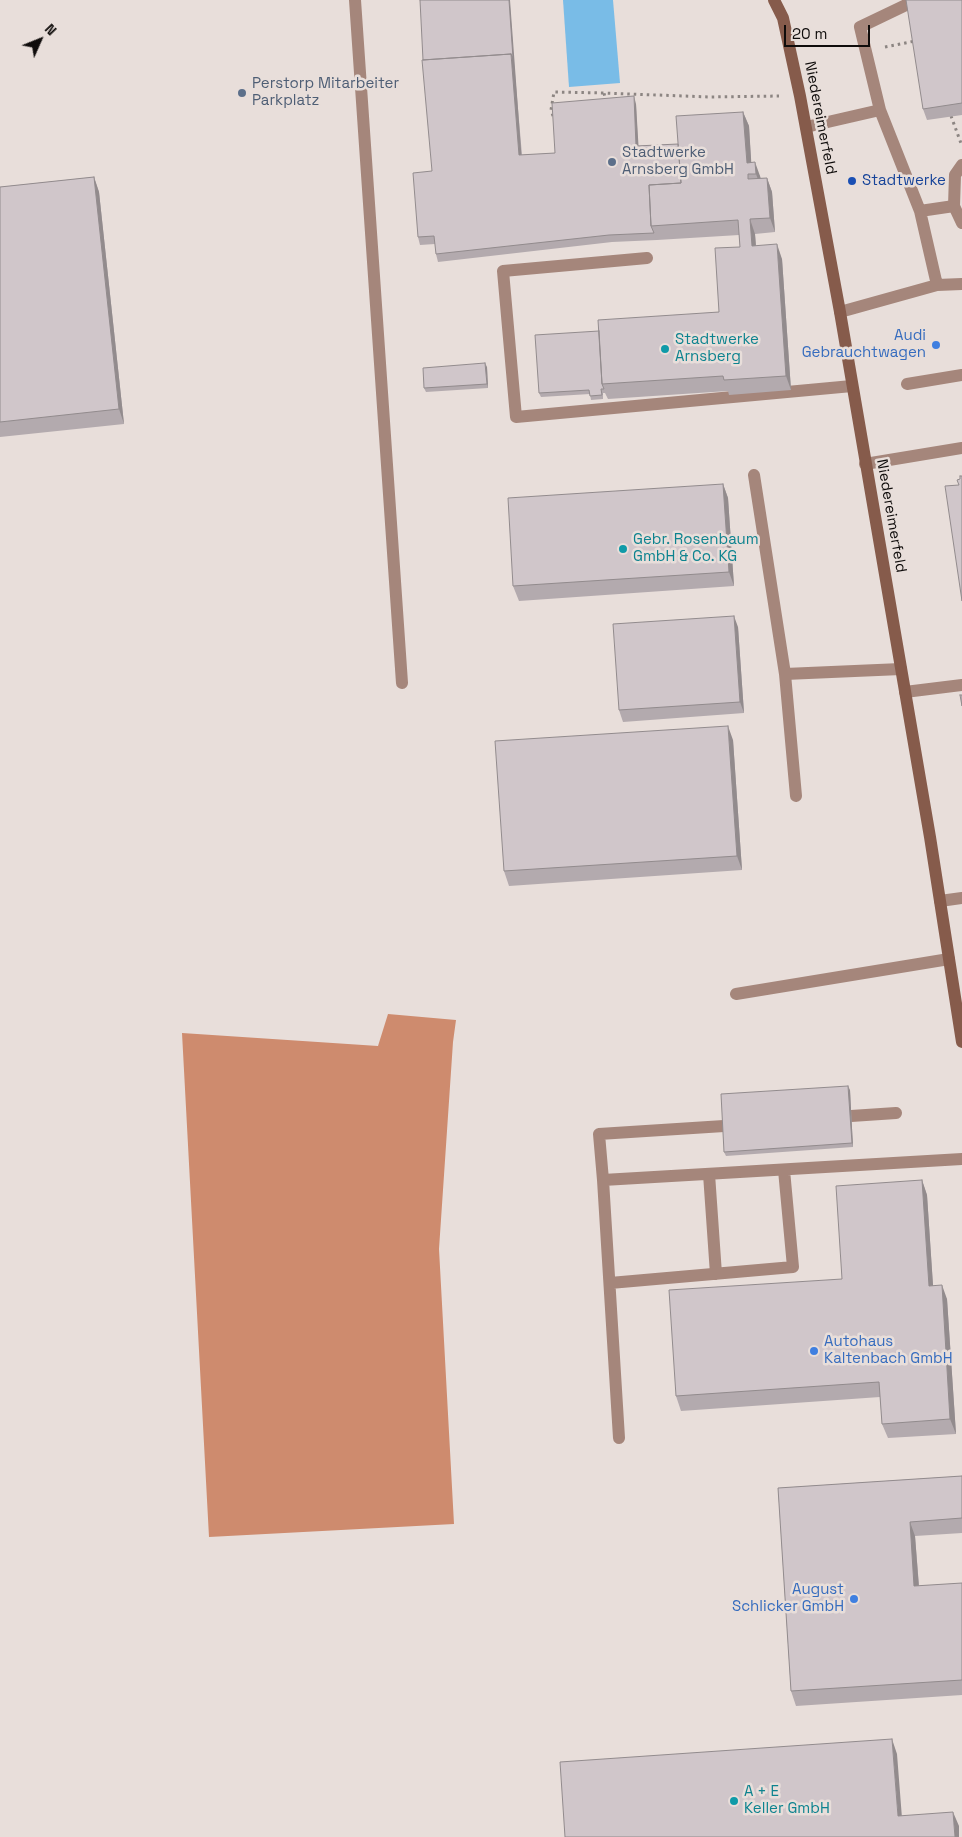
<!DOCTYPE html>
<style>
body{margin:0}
#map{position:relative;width:962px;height:1837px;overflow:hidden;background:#e8deda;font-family:"Space Grotesk",sans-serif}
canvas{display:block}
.north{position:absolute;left:15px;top:15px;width:50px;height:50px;-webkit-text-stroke:4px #e8deda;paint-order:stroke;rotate:46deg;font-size:14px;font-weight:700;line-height:20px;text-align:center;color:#0f0c0b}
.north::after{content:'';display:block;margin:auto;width:18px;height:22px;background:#0f0c0b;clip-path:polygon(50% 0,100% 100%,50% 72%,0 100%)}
.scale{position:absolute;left:784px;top:25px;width:86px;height:22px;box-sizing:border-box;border:2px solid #0f0c0b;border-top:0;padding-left:6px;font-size:15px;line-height:18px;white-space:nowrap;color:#0f0c0b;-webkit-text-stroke:4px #e8deda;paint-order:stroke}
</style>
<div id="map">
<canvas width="962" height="1837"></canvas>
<div class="north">N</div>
<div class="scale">20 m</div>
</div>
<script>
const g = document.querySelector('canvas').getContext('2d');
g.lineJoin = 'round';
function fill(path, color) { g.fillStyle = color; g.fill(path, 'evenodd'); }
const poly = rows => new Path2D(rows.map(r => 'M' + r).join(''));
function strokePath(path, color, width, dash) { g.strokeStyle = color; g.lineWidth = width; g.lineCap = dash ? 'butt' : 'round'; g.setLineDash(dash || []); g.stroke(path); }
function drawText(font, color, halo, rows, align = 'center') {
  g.font = font + ' "Space Grotesk",sans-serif'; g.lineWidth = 5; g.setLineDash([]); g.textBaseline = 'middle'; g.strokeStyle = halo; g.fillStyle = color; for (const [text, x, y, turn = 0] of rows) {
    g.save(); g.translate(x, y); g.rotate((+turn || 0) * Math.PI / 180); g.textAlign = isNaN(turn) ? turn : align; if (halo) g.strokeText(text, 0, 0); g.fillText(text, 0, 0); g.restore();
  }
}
const forest = poly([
 [388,1014,456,1020,453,1042,439,1249,454,1524,209,1537,182,1033,378,1046]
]);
const water = poly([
 [563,0,613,0,620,83,569,87]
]);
const path = poly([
 [885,47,915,41],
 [606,102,604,93,709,97,779,96],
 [553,116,551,110,554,92,604,93],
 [951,116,962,146]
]);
const lane = poly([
 [355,0,402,683],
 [880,110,920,211,937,285],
 [806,127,880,110,860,27,910,3],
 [954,206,962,223],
 [920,211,954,206,955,175,962,165],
 [647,258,503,271,516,417,852,386],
 [840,312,937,285,962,284],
 [907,384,962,375],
 [865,464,962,448],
 [754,475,785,674,901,669],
 [785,674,796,796],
 [905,692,962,685],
 [940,901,962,898],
 [736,994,949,959],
 [851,1116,896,1113],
 [709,1174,716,1274],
 [603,1180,599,1134,724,1126],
 [610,1283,793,1267,784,1170],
 [619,1438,603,1180,962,1159]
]);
const secondary = poly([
 [774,0,783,18,800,96,840,312,930,837,962,1042]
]);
const wall = poly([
 [962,0,962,115,927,120,923,109],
 [514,62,522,155,555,153,636,104,638,146,678,144,743,112,749,126,751,162,760,176,761,178,767,178,772,192,775,232,755,234,756,246,782,259,791,390,729,395,728,391,608,399,605,393,603,393,603,399,591,400,590,394,541,397,539,393,599,331,719,312,740,247,739,235,657,240,612,242,438,262,436,254,435,244,420,245,418,237],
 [94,177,99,192,124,424,0,437,0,187],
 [487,367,488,388,426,392,424,388],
 [723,484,728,498,734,586,519,601,513,586],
 [738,627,744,713,623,722,619,710],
 [733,740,742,870,509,886,504,871],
 [850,1090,853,1147,726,1156,724,1152],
 [922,1180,927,1195,933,1286,947,1299,956,1434,888,1438,882,1424,880,1397,681,1411,676,1396,842,1279],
 [962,1476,962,1533,915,1536,919,1586,962,1583,962,1695,796,1706,791,1691,778,1488]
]);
const shadedWall = poly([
 [509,0,510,0,522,163,519,155,511,54],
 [634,96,636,104,639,154,636,146],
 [743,112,749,126,752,174,747,163],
 [755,162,760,176,761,188,756,174],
 [94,177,99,192,124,424,119,409],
 [767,178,772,192,775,232,770,218],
 [750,219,755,234,757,260,752,246],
 [777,244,782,259,791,390,786,376],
 [485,363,487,367,488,388,487,384],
 [723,484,728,498,734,586,729,572],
 [734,616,738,627,744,713,740,702],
 [728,726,733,740,742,870,737,856],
 [848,1086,850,1090,853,1147,852,1143],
 [922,1180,927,1195,934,1300,929,1286],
 [942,1285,947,1299,956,1434,950,1419],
 [910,1522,915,1536,920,1601,914,1586],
 [892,1739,897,1754,903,1831,898,1816],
 [953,1812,959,1826,959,1837,955,1837]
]);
const building = poly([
 [420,0,509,0,513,58,511,54,423,60,420,0],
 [906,0,962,0,962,103,923,109,906,0],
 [511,54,519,155,555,153,552,103,634,96,636,146,678,144,681,183,649,185,651,226,654,233,609,235,436,254,434,236,418,237,413,173,432,171,422,60,511,54],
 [743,112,747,163,755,162,756,174,748,174,748,179,767,178,770,218,750,219,752,246,777,244,786,376,724,380,723,376,602,384,598,320,719,312,715,248,740,247,738,220,651,226,649,185,681,183,676,116,743,112],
 [94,177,119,409,0,422,0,187,94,177],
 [599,331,602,384,604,389,601,389,602,395,590,396,589,390,539,393,535,335,599,331],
 [485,363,487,384,424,388,423,368,485,363],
 [960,476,962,476,962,601,945,486,959,485,957,480,960,479,960,476],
 [723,484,729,572,513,586,508,498,723,484],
 [734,616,740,702,619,710,613,624,734,616],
 [960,695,962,695,962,706,960,695],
 [728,726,737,856,504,871,495,741,728,726],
 [848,1086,852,1143,724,1152,721,1094,848,1086],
 [922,1180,929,1286,942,1285,950,1419,882,1424,879,1382,676,1396,669,1290,842,1279,836,1186,922,1180],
 [962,1476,962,1518,910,1522,914,1586,962,1583,962,1680,791,1691,778,1488,962,1476],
 [892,1739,898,1816,953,1812,955,1837,565,1837,560,1762,892,1739]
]);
const markers = [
 [242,93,5,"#5c6f8a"],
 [612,162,5,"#5c6f8a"],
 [852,181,5,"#1a4fb4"],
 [936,345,5,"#3f7fe0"],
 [665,349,5,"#0f9aa8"],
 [623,549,5,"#0f9aa8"],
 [814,1351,5,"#3f7fe0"],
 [854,1599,5,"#3f7fe0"],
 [734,1801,5,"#0f9aa8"]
];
const serviceNames = [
 ["Perstorp Mitarbeiter",252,84],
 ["Parkplatz",252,101],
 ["Stadtwerke",622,153],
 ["Arnsberg GmbH",622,170]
];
const streetNames = [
 ["Niedereimerfeld",820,118,79],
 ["Niedereimerfeld",891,516,80]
];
const transitNames = [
 ["Stadtwerke",862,181]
];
const shopNames = [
 ["Audi",926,336],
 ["Gebrauchtwagen",926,353],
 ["Autohaus",824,1342,"left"],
 ["Kaltenbach GmbH",824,1359,"left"],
 ["August",844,1590],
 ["Schlicker GmbH",844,1607]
];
const cultureNames = [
 ["Stadtwerke",675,340],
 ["Arnsberg",675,357],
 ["Gebr. Rosenbaum",633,540],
 ["GmbH & Co. KG",633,557],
 ["A + E",744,1792],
 ["Keller GmbH",744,1809]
];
fill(forest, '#ce8b6e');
fill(water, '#79bce7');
strokePath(path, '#8c8582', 3, [2.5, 4]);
strokePath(lane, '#a5867b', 12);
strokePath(secondary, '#865b4b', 12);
fill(wall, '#b3aaae');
fill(shadedWall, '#928b8d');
fill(building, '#d0c6ca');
strokePath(building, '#928b8d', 1);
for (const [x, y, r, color] of markers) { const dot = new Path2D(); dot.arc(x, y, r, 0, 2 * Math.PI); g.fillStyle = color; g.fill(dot); strokePath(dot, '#e8deda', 2); }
drawText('15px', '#4e5e75', '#e8deda', serviceNames, 'left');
drawText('15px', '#0f0c0b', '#e8deda', streetNames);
drawText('15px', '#164399', '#e8deda', transitNames, 'left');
drawText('15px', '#366cbe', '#e8deda', shopNames, 'right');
drawText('15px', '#0d838f', '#e8deda', cultureNames, 'left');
</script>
